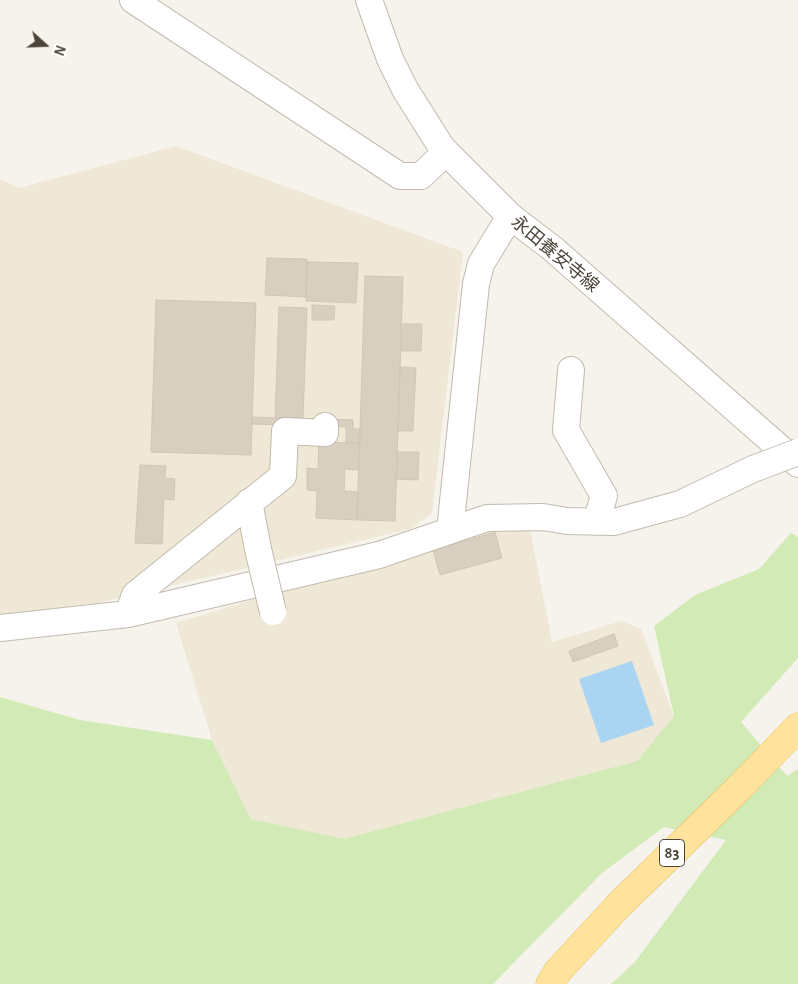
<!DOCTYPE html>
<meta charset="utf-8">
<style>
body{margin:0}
#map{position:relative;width:798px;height:984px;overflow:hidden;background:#f6f3ec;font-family:"Alegreya Sans",sans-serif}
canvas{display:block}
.north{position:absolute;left:20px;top:20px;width:50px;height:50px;-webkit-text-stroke:4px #fff;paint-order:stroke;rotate:110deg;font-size:14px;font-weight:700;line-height:20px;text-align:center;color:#4b4439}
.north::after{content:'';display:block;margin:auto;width:18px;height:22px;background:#4b4439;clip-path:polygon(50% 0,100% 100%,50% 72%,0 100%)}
</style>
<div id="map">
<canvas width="798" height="984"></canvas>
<div class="north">N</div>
</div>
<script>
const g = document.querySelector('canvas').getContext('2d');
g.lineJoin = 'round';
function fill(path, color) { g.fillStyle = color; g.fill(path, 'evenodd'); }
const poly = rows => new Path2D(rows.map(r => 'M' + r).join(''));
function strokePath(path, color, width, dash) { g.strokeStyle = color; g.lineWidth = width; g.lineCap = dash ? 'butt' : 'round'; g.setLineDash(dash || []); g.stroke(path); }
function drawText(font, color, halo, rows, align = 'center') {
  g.font = font + ' "Alegreya Sans","Noto Sans JP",sans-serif'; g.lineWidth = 5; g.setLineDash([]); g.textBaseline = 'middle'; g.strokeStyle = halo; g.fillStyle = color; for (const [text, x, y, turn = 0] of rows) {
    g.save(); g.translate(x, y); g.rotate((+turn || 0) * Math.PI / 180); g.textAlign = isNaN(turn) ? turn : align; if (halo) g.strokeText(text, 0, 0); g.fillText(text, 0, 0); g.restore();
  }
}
const education = poly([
 [176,146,463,252,432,513,410,529,98,603,0,615,0,179,19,188],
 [489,527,530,530,552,642,621,621,641,629,674,717,637,761,344,840,251,819,212,740,176,623]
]);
const green = poly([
 [791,533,798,537,798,658,741,722,787,776,798,769,798,984,611,984,634,963,726,840,664,827,602,873,493,984,0,984,0,697,80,720,212,740,251,819,344,839,637,761,674,716,654,626,695,595,759,569]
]);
const water = poly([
 [632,661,654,725,601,743,579,679]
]);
const building = poly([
 [267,258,307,259,306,297,265,295,267,258],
 [307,262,358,263,356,303,306,301,307,262],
 [365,276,403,277,395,521,357,520,365,276],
 [156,300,256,303,251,455,151,452,156,300],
 [312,305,335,306,334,320,312,320,312,305],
 [279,307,307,308,303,419,275,418,279,307],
 [401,324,422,324,421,351,401,351,401,324],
 [400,367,416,368,413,431,398,431,400,367],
 [252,417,353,420,353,429,360,429,360,443,346,443,346,427,252,424,252,417],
 [319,442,360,443,359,470,345,469,344,491,358,492,357,520,316,518,317,491,307,490,307,468,318,469,319,442],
 [397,452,419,452,418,480,396,479,397,452],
 [140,465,166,466,165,478,175,479,174,500,164,499,162,544,135,543,140,465],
 [495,532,502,558,440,575,433,550,495,532],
 [614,634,618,646,573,662,569,651,614,634]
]);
const minor = poly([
 [133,0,400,176,421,176,446,152],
 [369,0,390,59,406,91,442,148,510,216,553,249,798,464],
 [571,370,566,430,604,496,596,522],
 [249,502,258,549],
 [450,530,476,284,481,264,510,216],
 [128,614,135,595,283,476,285,431,325,433,325,426],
 [0,628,128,614,379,555,487,518,543,517,567,521,614,522,680,504,753,469]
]);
const major = poly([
 [550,984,558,971,619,905,740,787,798,727]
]);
const minorBridge = poly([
 [753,469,798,452],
 [258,549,273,612]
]);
const shields = [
 [672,853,25]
];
const shieldNames = [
 ["83",672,853]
];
const streetNames = [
 ["永田養安寺線",555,254,40]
];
fill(education, '#efe8d6');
fill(green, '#d2eab5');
fill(water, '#a9d4f2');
fill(building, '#d8cfc1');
strokePath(building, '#d3c7b4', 1);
strokePath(minor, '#c2bbae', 28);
strokePath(major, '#e6c16a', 29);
strokePath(minor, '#fff', 26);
strokePath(major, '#ffe39c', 28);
strokePath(minorBridge, '#c2bbae', 28, []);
strokePath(minorBridge, '#fff', 26);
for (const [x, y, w] of shields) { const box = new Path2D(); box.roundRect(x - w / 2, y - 13.5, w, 27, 4); g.fillStyle = '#fff'; g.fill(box); strokePath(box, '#4b4439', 1); }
drawText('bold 16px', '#4b4439', null, shieldNames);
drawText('18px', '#4b4439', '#fff', streetNames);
</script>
